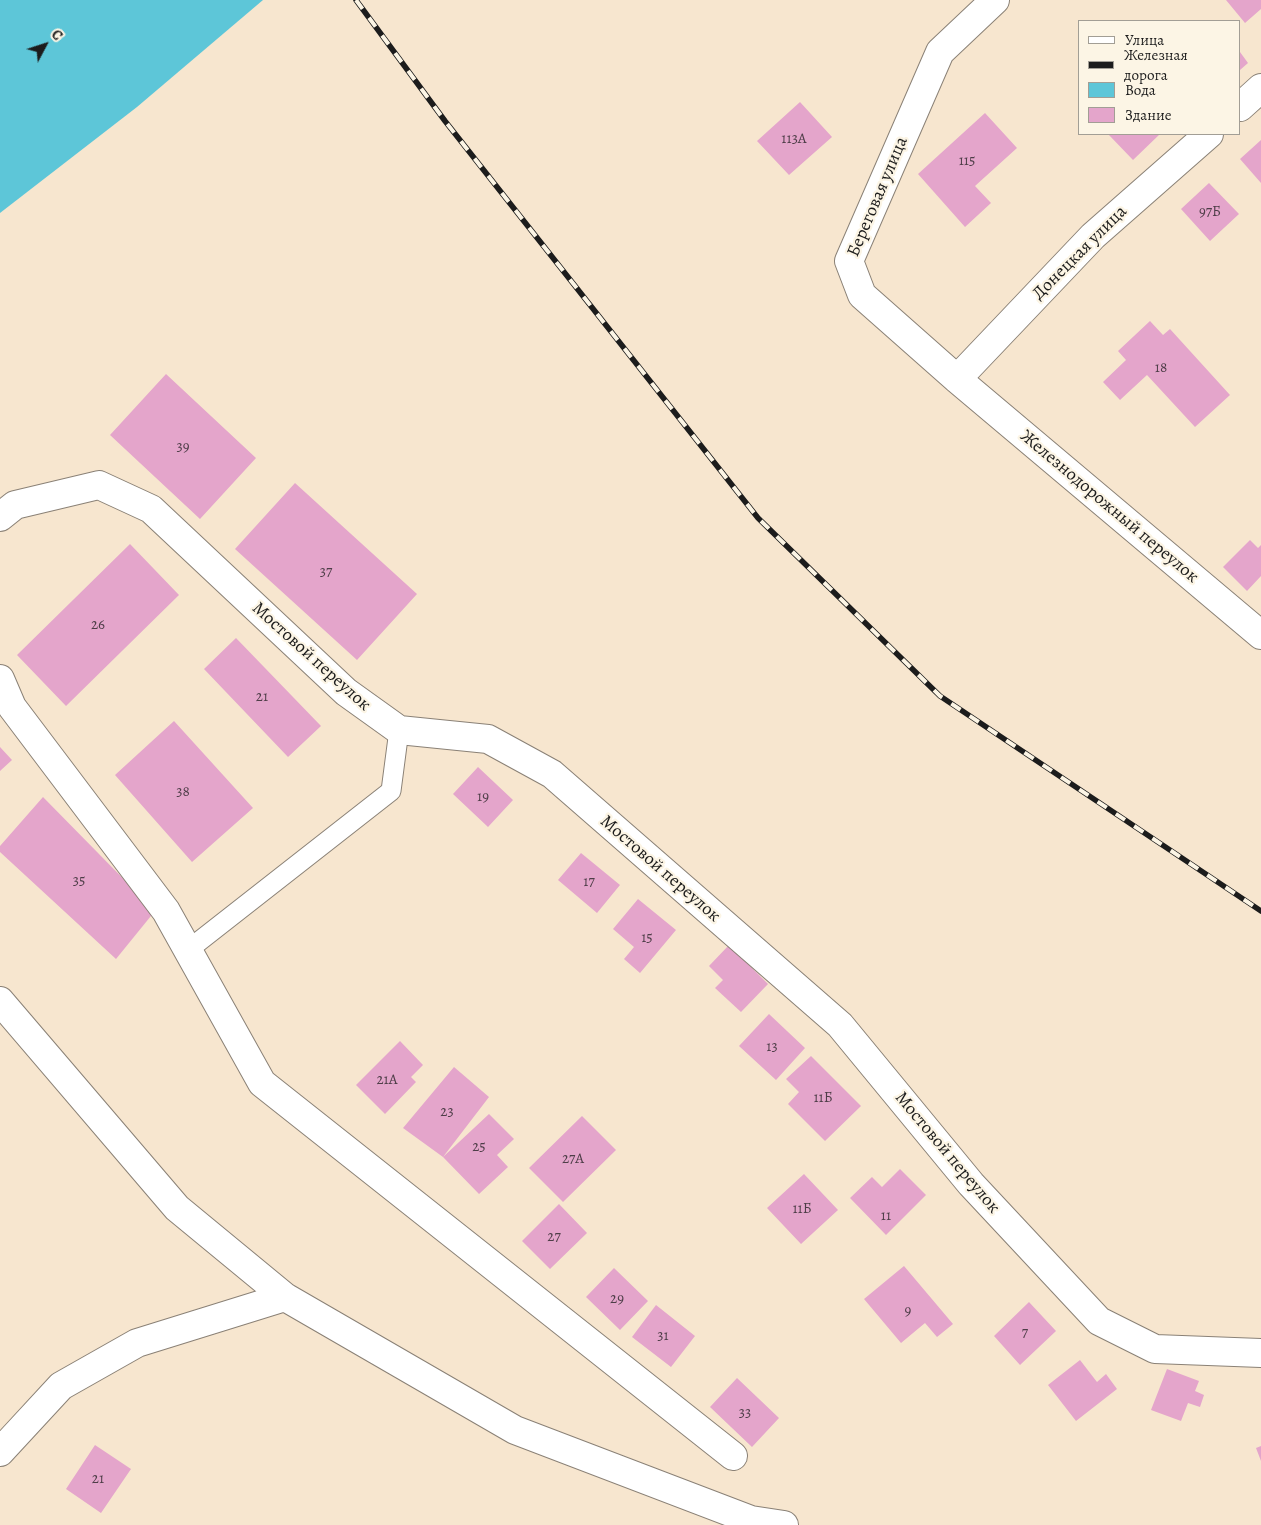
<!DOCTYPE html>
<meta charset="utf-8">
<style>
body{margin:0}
#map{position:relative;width:1261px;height:1525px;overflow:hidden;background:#f7e6cf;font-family:Alegreya,serif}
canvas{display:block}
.legend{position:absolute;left:1078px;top:20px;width:162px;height:115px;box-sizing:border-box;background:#fcf5e5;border:1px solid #a29e95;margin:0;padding:6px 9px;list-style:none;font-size:15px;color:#1c1c1c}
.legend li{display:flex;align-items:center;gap:10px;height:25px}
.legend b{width:25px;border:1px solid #a29e95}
.north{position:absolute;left:20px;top:20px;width:50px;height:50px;-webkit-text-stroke:4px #fcf5e5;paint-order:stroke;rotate:50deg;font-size:14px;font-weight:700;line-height:20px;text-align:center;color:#1c1c1c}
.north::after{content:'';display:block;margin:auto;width:18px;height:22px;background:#1c1c1c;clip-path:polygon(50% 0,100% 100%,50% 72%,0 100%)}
</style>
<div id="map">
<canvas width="1261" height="1525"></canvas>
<ul class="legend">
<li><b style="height:6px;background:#fff"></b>Улица</li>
<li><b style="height:6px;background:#1c1c1c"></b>Железная дорога</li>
<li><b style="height:14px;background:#5dc6d8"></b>Вода</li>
<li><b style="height:14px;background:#e4a5cb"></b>Здание</li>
</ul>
<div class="north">С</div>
</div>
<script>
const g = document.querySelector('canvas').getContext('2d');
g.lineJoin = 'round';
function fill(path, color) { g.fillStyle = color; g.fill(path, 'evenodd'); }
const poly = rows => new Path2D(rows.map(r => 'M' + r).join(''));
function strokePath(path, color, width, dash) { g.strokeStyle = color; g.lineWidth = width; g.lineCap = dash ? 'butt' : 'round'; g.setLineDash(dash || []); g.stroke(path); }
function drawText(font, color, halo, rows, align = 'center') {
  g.font = font + ' Alegreya,serif'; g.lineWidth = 4.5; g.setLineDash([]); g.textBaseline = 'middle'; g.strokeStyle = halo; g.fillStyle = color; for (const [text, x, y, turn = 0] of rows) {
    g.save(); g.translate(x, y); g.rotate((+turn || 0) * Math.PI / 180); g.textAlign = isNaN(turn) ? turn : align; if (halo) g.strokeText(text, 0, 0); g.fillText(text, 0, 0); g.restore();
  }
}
const water = poly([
 [0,0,263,0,137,107,0,213]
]);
const building = poly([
 [1226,0,1261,0,1261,9,1245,23],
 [1240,52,1248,63,1240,70],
 [800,102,832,137,789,175,757,141],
 [985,113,1017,148,975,186,991,203,965,227,918,174],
 [1108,134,1160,134,1133,160],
 [1261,140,1261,183,1240,159],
 [1209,183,1239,214,1210,241,1181,209],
 [1150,321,1163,335,1170,329,1230,395,1195,427,1147,375,1120,400,1103,382,1126,360,1118,351],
 [166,374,256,458,200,519,110,435],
 [295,483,417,594,357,660,235,549],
 [1250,540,1258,548,1261,545,1261,576,1247,591,1223,567],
 [130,544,179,595,66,706,17,655],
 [236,638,321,726,288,757,204,669],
 [174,721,253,808,192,862,115,775],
 [0,747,12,760,0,771],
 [478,767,513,800,488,827,453,794],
 [43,797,155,911,116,959,0,852,0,846],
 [581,853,620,885,597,913,558,880],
 [638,899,676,930,640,973,624,959,634,947,613,929],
 [729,945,768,984,741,1012,715,988,723,980,709,966],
 [769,1014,805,1048,776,1080,739,1046],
 [400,1041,423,1065,411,1077,416,1082,385,1114,356,1085],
 [811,1056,861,1106,825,1141,788,1104,799,1092,786,1079],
 [454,1067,489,1097,443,1157,403,1128],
 [489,1114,514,1139,497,1155,508,1167,479,1194,443,1157],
 [582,1116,616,1150,563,1202,529,1168],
 [900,1169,926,1195,886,1235,850,1198,872,1177,882,1187],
 [804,1174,838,1210,801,1244,767,1208],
 [559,1204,587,1233,550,1269,522,1241],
 [904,1266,953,1324,937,1337,925,1323,901,1343,864,1299],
 [614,1268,648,1301,620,1330,586,1297],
 [1029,1302,1056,1331,1020,1365,994,1336],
 [656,1305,695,1336,671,1367,632,1337],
 [1080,1360,1097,1382,1106,1374,1117,1389,1076,1421,1048,1385],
 [1167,1369,1199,1381,1195,1391,1204,1395,1200,1407,1188,1403,1181,1421,1151,1410],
 [737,1378,779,1418,752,1447,710,1407],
 [95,1445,131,1469,101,1513,66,1489],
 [1261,1446,1261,1461,1256,1448]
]);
const service = poly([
 [188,950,391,791,399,730]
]);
const minor = poly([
 [995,0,940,52,849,261,862,295,957,379,1261,635],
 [1240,107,1261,88],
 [957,379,1093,236,1209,134],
 [0,517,15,505,99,485,151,509,346,692,399,730,488,739,552,774,840,1025,971,1184,1099,1321,1155,1349,1261,1353],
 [0,679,12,707,166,911,262,1083,733,1456],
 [0,1001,177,1208,285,1297,515,1430,751,1520,784,1525],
 [0,1452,61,1386,137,1343,285,1297]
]);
const rail = poly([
 [356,0,445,121,758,518,940,696,1261,911]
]);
const numberNames = [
 ["113А",794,139],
 ["115",967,161],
 ["97Б",1210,212],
 ["18",1161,368],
 ["39",183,447],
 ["37",326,572],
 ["26",98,625],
 ["21",262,697],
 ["38",183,792],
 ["19",483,797],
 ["35",79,881],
 ["17",589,882],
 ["15",647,938],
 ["13",772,1047],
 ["21А",387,1080],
 ["11Б",823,1098],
 ["23",447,1112],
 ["25",479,1147],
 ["27А",573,1159],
 ["11Б",802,1209],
 ["11",886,1216],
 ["27",554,1237],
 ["29",617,1299],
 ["9",908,1311],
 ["7",1025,1333],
 ["31",663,1336],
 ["33",745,1413],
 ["21",98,1479]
];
const streetNames = [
 ["Береговая улица",878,197,-67],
 ["Донецкая улица",1080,253,-45],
 ["Железнодорожный переулок",1109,507,40],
 ["Мостовой переулок",311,657,42],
 ["Мостовой переулок",660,869,41],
 ["Мостовой переулок",947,1153,50]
];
fill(water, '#5dc6d8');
fill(building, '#e4a5cb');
strokePath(service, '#8a8176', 21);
strokePath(minor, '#8a8176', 30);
strokePath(service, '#fff', 19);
strokePath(minor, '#fff', 28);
strokePath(rail, '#1c1c1c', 5.5);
strokePath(rail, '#fcf5e5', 4, [11]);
drawText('15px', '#4e3e48', null, numberNames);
drawText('18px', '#1c1c1c', '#fcf5e5', streetNames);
</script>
